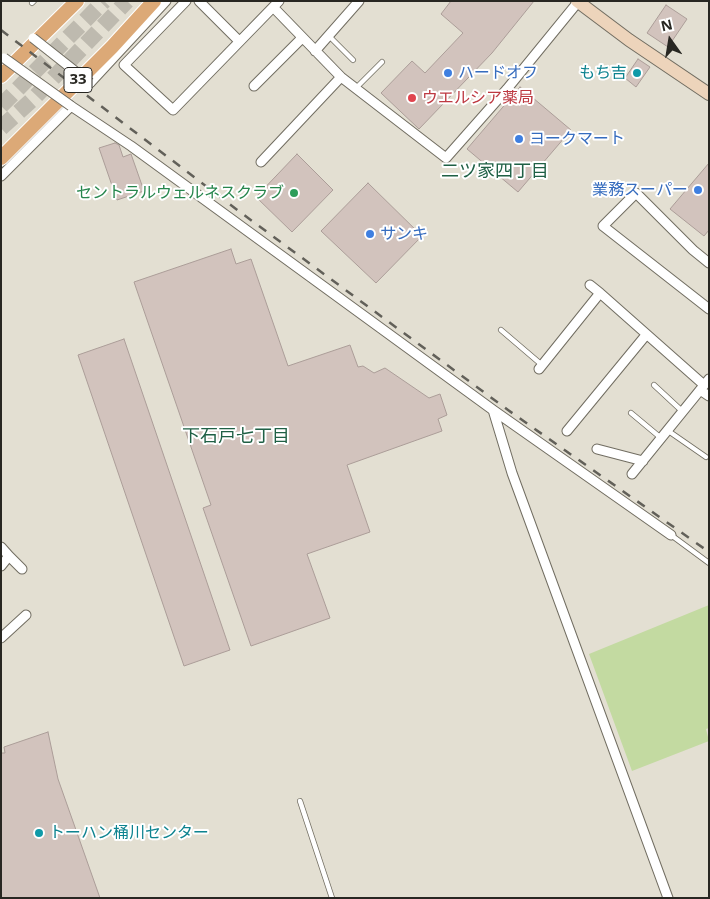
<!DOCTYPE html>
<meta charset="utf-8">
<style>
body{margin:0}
#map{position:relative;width:710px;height:899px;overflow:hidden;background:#e3dfd2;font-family:"Open Sans",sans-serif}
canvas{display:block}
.frame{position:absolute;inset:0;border:2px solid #282722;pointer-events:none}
.north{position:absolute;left:645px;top:15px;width:50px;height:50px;-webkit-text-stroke:4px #fff;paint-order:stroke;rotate:347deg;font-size:14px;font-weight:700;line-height:20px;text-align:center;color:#282722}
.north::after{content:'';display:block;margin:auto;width:18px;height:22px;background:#282722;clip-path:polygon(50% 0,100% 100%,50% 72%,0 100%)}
</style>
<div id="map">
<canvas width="710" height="899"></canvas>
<div class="frame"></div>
<div class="north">N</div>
</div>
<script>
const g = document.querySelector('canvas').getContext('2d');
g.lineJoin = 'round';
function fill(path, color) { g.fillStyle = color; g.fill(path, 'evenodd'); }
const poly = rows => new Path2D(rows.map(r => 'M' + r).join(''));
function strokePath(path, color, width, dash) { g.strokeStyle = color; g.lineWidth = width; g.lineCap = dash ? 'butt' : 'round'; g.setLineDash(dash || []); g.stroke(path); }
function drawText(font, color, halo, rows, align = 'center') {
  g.font = font + ' "Open Sans","Noto Sans JP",sans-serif'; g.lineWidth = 4; g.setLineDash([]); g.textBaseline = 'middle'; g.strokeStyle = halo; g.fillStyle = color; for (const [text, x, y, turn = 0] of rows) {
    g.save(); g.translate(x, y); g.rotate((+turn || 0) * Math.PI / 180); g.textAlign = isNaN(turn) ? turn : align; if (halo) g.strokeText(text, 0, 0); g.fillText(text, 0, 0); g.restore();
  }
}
const green = poly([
 [709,605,709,728,706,729,709,741,632,771,589,654]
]);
const building = poly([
 [451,1,534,1,492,53,419,129,381,93,412,61,425,73,463,33,441,14,451,1],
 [666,5,687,19,668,47,647,33,666,5],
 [638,59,650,67,636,87,625,78,638,59],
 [520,87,571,130,518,192,467,149,520,87],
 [115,143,119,145,123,157,131,154,144,191,117,200,99,148,115,143],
 [297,154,333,190,292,232,256,197,297,154],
 [709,163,709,230,704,236,670,209,709,163],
 [368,183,422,236,376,283,321,231,368,183],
 [231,249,236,264,251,259,288,366,350,345,358,367,363,366,374,373,385,368,429,398,440,394,447,415,438,419,442,431,347,465,370,532,307,554,330,618,251,646,203,508,211,505,134,282,231,249],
 [124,339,230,650,184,666,78,355,124,339],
 [48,732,58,779,100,898,1,898,1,753,5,753,4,747,48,732]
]);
const highwayTunnel = poly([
 [1,106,104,1],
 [1,128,34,98,127,1]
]);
const lane = poly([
 [32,3,34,1],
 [329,36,353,60],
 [356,88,382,62],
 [501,330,542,365],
 [654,385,682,411],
 [631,413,661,438],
 [667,430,706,457],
 [671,535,709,563],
 [300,801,332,898]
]);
const street = poly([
 [186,1,124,65,173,110,279,1],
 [199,1,239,41],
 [273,7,341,77,446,158,507,89,578,2],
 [315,51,359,1],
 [90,83,166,1],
 [254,86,302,38],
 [261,162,341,77],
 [1,176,71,106,131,146,493,410,512,473,668,898],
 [709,263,693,250,636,193,603,226,709,309],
 [590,285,600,293],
 [539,369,600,293,704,385],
 [700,390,709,396],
 [493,410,671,535],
 [567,431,646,335],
 [597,449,643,461],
 [632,474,709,379],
 [1,547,9,556,1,566],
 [9,556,22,569],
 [1,638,26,615]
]);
const secondary = poly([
 [577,1,629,40,709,94]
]);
const primary = poly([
 [1,76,77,1],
 [1,158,112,47,154,1]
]);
const rail = poly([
 [1,30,240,212,508,410,709,552]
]);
const streetBridge = poly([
 [33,38,90,83],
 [4,58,71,106]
]);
const markers = [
 [448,73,5,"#3f7fe0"],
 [637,73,5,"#0f9aa8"],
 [412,98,5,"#e0444e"],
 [519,139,5,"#3f7fe0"],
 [698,190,5,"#3f7fe0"],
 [294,193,5,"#2e9e5b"],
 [370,234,5,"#3f7fe0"],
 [39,833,5,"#0f9aa8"]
];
const shields = [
 [78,80,28]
];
const shieldNames = [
 ["33",78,80]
];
const shopNames = [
 ["ハードオフ",458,73],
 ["ヨークマート",529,139],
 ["業務スーパー",688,190,"right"],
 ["サンキ",380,234]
];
const cultureNames = [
 ["もち吉",627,73],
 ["トーハン桶川センター",49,833,"left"]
];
const healthNames = [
 ["ウエルシア薬局",422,98]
];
const leisureNames = [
 ["セントラルウェルネスクラブ",284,193]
];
const neighbourhoodNames = [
 ["二ツ家四丁目",495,172],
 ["下石戸七丁目",236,437]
];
fill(green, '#c3daa1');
fill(building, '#d2c3bd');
strokePath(building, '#ab9d98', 1);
strokePath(highwayTunnel, '#bebaaf', 16, [16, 8]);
strokePath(lane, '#716d61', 6);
strokePath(street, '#716d61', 11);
strokePath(secondary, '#716d61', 14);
strokePath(primary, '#fff', 16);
strokePath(lane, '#fff', 4.5);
strokePath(street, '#fff', 9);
strokePath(secondary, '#edd4bb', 12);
strokePath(primary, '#dca977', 14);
strokePath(rail, '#626059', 2.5, [9, 9]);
strokePath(streetBridge, '#716d61', 11, []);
strokePath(streetBridge, '#fff', 9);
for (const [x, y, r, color] of markers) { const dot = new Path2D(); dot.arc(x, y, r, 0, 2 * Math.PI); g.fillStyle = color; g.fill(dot); strokePath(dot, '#fff', 2); }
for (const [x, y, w] of shields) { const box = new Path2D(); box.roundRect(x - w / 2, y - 12.5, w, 25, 4); g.fillStyle = '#fff'; g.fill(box); strokePath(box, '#282722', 1); }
drawText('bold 15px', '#282722', null, shieldNames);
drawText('16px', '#366cbe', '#fff', shopNames, 'left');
drawText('16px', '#0d838f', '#fff', cultureNames, 'right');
drawText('16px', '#be3a42', '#fff', healthNames, 'left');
drawText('16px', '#27864d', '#fff', leisureNames, 'right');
drawText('18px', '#1f6045', '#fff', neighbourhoodNames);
</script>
